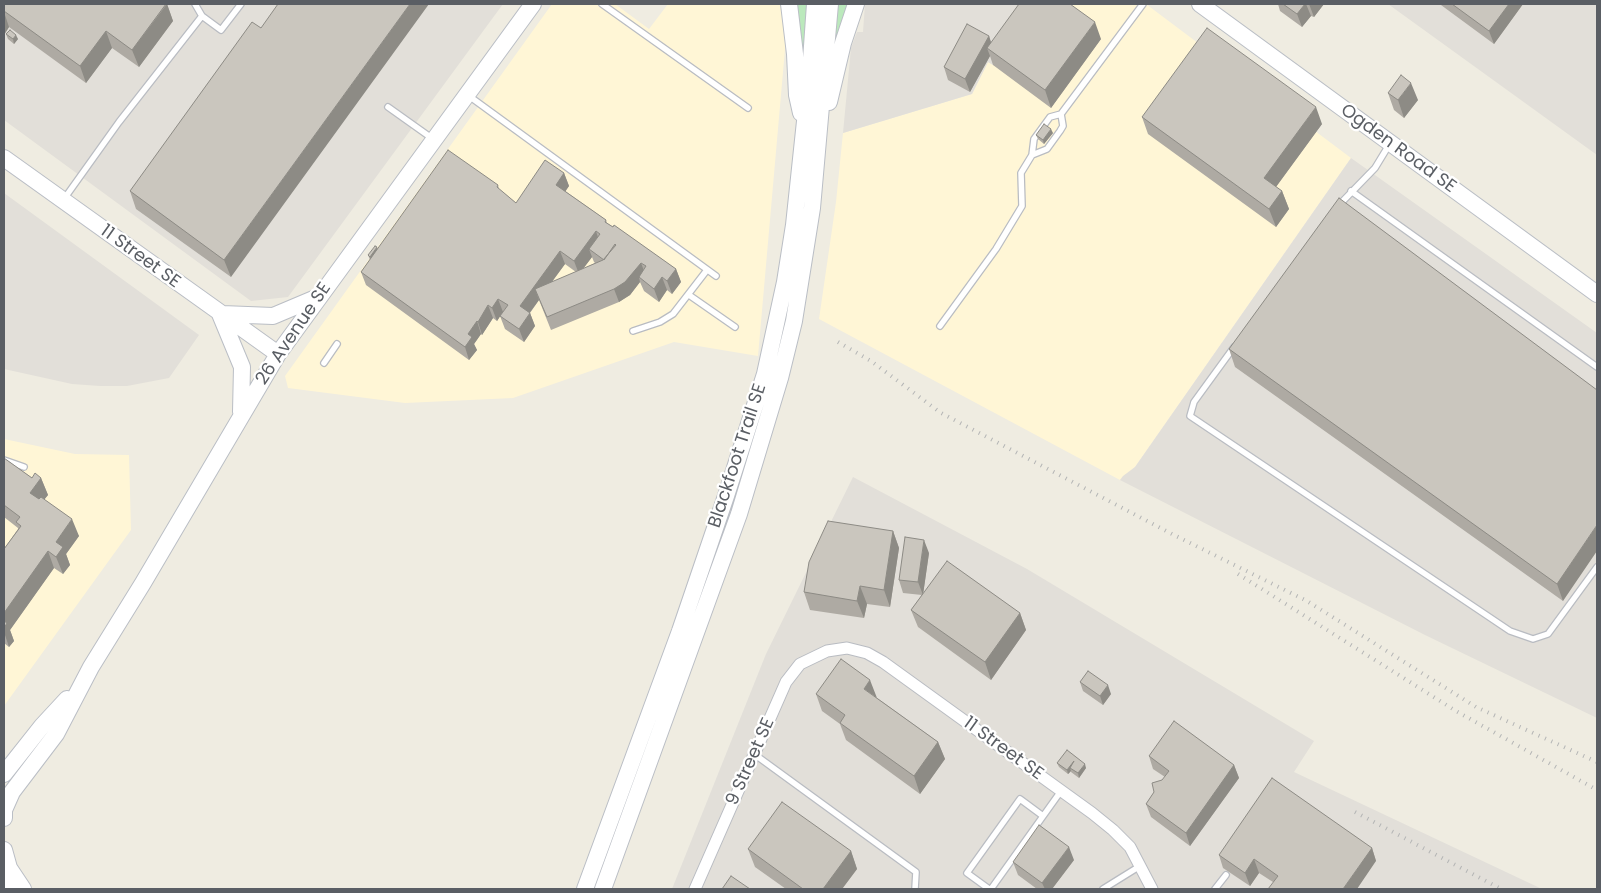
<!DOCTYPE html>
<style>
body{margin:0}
#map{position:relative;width:1601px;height:893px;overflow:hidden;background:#efece1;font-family:Poppins,sans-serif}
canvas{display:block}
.frame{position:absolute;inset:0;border:5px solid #5a5e64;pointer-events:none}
</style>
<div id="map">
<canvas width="1601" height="893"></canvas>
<div class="frame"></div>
</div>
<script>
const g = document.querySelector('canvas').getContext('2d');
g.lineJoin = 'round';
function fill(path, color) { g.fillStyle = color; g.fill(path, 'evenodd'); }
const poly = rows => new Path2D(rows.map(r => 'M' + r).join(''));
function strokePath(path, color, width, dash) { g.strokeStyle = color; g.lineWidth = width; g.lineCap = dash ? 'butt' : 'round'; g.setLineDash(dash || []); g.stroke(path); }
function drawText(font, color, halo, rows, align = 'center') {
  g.font = font + ' Poppins,sans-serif'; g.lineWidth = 4.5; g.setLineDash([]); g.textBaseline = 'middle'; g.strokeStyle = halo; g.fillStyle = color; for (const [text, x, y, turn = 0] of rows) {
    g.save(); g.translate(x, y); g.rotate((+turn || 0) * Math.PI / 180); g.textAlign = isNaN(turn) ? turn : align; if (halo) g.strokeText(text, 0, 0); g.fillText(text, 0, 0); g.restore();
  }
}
const commercial = poly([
 [552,4,615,4,649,29,668,4,781,4,786,38,758,356,674,342,513,398,405,403,288,388,285,376],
 [1038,4,1146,4,1351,158,1135,467,1120,480,819,319,836,202,843,133,972,94,988,62,993,65],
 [4,439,75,454,129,455,131,530,4,706]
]);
const industrial = poly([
 [4,4,503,4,288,297,251,301,4,120],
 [865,4,1038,4,993,65,988,62,972,94,843,133,851,48,857,32,863,32],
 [1388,4,1597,4,1597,155,1442,43],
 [1351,158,1597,333,1597,718,1425,635,1120,480,1123,476,1135,467],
 [4,193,199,335,169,378,127,386,100,386,72,384,4,369],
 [853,477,1027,569,1314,741,1294,772,1542,889,672,889,766,654]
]);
const green = poly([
 [795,4,807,4,804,51,801,51],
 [837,4,850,4,833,55]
]);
const lane = poly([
 [195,4,202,16],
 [602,4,748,108],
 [469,96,716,276],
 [388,107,433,139],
 [1032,155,1047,149,1060,131,1063,126,1061,114],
 [1351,191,1597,367],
 [64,199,119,122,202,16,221,30,241,4],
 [1339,205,1375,168,1389,145],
 [689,295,735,327],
 [940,326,996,249,1022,206,1021,173,1032,155,1034,139,1050,117,1061,114,1143,4],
 [633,331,660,322,673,314,707,270],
 [1234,347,1194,402,1190,416,1510,631,1533,639,1548,634,1597,567],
 [324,363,337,344],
 [4,460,24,467],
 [754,754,916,872,915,889],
 [989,889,967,873,1020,799,1043,816],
 [991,889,1061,791],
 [1103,889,1140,866],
 [1215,889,1226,875]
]);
const street = poly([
 [695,889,786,682,800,664,827,651,847,648,867,653,883,662,1092,813,1113,830,1130,847,1152,889]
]);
const secondary = poly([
 [789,4,795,54,797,95,801,113],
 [1200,4,1597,294],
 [829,102,843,43,856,4],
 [4,158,278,354],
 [220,314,242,367,241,412],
 [222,314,273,316,318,297],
 [4,774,42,726,67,699],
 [4,818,4,810,12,792,56,734,91,667,143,583,278,354,533,4],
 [4,850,9,868,8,880,4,889],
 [9,868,23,889],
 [585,889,680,631,726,496,765,374,785,282,794,225,810,74,815,4],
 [603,889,739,514,780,378,794,321,812,208,830,4]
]);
const rail = poly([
 [838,342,871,361,941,413,1172,534,1307,601,1476,707,1597,762],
 [1238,574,1456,711,1597,790],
 [1355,812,1501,889]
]);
const wall = poly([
 [4,4,167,4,173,21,139,67,112,48,86,83,9,27,4,35],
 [1278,4,1324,4,1314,17,1311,16,1302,27,1280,11],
 [1440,4,1523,4,1494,44,1441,5],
 [261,28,231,277,136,209,130,191],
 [6,34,18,39,14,44,8,39],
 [989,36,991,42,1101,39,1051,108,993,65,990,56,970,92,948,80,944,67],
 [1388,93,1418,100,1404,118,1394,110],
 [1142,117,1322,124,1276,187,1282,191,1289,209,1276,227,1148,134],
 [1053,133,1044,144,1038,139,1036,135],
 [564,173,569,186,565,191,606,220,607,223,676,269,681,282,672,294,667,290,659,302,644,291,640,282,630,295,619,302,551,330,539,300,530,313,535,326,524,342,505,329,500,316,497,321,493,318,482,335,481,334,474,344,477,350,469,360,366,285,361,272,370,260,368,255,378,249,498,185,499,189,516,203],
 [592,257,594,262,595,263,583,269],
 [565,264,576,272,552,282],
 [1229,349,1597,390,1563,601,1235,367],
 [4,458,32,478,41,478,48,495,44,499,79,536,66,554,70,565,63,574,54,568,10,630,14,641,9,647,4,643,4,549,18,529,18,528,4,517],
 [893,531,899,548,890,607,867,604,864,618,810,610,804,592],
 [929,553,923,594,1020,613,1026,630,991,680,918,627,911,610,922,595,903,593,899,580],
 [1080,682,1111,694,1103,705,1083,691],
 [816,694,877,698,938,742,945,759,920,794,846,740,840,724,822,711],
 [1149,756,1234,765,1239,778,1190,846,1151,817,1146,804,1165,777,1153,769],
 [1057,763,1086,768,1079,778,1071,772,1071,771,1068,774,1059,767],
 [1372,848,1376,861,1273,882,1259,873,1250,886,1223,868,1219,855],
 [748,849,851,851,857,869,842,889,786,889,755,867],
 [1074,860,1052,889,1037,889,1018,875,1013,862]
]);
const shadedWall = poly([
 [167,4,173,21,139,67,132,50],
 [410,4,429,4,231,277,224,260],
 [1305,4,1306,4,1311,16,1302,27,1297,14],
 [1309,4,1324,4,1314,17],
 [1509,4,1523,4,1494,44,1489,31],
 [4,12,9,27,4,35],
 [1095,22,1101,39,1051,108,1045,90],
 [106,31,112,48,86,83,80,66],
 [16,35,18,39,14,44,13,39],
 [989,36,993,49,987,48,990,56,970,92,965,79],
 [1411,83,1418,100,1404,118,1398,100],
 [1316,107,1322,124,1270,195,1264,178],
 [1051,129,1053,133,1044,144,1043,140],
 [564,173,569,186,561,198,556,185],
 [1282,191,1289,209,1276,227,1269,209],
 [596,231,600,244,589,249,592,257,579,274,574,261],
 [377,247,379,252,372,261,370,257],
 [560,251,565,264,539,299,535,289,539,300,525,319,520,306],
 [641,263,646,276,639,277,640,282,630,295,619,302,614,289],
 [676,269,681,282,672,294,667,281],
 [662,277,667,290,659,302,654,289],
 [498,299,503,312,497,321,492,308],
 [488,305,493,318,482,335,478,322],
 [530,313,535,326,524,342,519,329],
 [477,321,481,334,474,344,477,350,469,360,465,347,468,334],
 [41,478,48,495,36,510,30,493],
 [72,519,79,536,66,554,70,565,63,574,56,557,56,542],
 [1597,525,1597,551,1563,601,1557,584],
 [893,531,899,548,890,607,884,590],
 [924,540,929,553,923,595,918,582],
 [48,551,54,568,10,630,14,641,9,647,4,632,4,613],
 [860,586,867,604,864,618,857,601],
 [1020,613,1026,630,991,680,985,662],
 [870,680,877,698,864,689],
 [1108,685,1111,694,1103,705,1100,696],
 [938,742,945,759,920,794,914,776],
 [1074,761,1070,768,1071,771,1068,774,1067,770],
 [1085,764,1086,768,1079,778,1078,773],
 [1234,765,1239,778,1190,846,1186,833],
 [1069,847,1074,860,1052,889,1045,889,1042,883],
 [1372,848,1376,861,1357,889,1343,889],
 [851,851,857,869,842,889,823,889],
 [1254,859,1259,873,1250,886,1245,873]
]);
const building = poly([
 [4,4,166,4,132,50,106,31,80,66,4,11,4,4],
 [278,4,410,4,224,260,130,191,252,22,261,28,278,4],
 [1019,4,1070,4,1095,22,1045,90,987,48,1019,4],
 [1283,4,1305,4,1297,14,1283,4],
 [1452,4,1509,4,1489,31,1452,4],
 [967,24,989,36,965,79,944,67,967,24],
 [1207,28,1316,107,1264,178,1282,191,1269,209,1142,117,1207,28],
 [10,30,16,35,13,39,6,34,10,30],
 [1401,75,1411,83,1398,100,1388,93,1401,75],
 [1044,124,1051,129,1043,140,1036,135,1044,124],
 [448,150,498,185,497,187,516,203,545,160,564,173,556,185,606,220,605,222,613,227,614,225,676,269,667,281,662,277,654,289,639,277,646,266,641,263,625,282,614,289,547,317,535,289,603,260,616,245,615,244,604,260,589,249,600,234,596,231,574,261,560,251,520,306,530,313,519,329,500,316,508,305,498,299,492,308,488,305,478,322,477,321,468,334,472,337,465,347,361,272,448,150],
 [1339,198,1597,390,1597,525,1557,584,1229,349,1339,198],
 [375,246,377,247,370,257,368,255,375,246],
 [4,458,32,478,35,473,41,478,30,493,39,499,41,497,72,519,56,542,63,547,56,557,48,551,4,613,4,549,21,526,16,522,20,517,4,505,4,458],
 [828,521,893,531,884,590,860,586,857,601,804,592,809,562,828,521],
 [905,537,924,540,918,582,899,580,905,537],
 [947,561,1020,613,985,662,911,610,947,561],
 [4,621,7,623,4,628,4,621],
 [841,659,870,680,864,689,938,742,914,776,840,723,845,715,816,694,841,659],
 [1088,671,1108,685,1100,696,1080,682,1088,671],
 [1174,721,1234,765,1186,833,1146,804,1154,792,1152,783,1162,780,1169,771,1149,756,1174,721],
 [1067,750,1085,764,1078,773,1070,768,1074,761,1067,770,1057,763,1067,750],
 [1272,778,1372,848,1343,889,1268,889,1278,876,1254,859,1245,873,1219,855,1272,778],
 [782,802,851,851,823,889,803,889,748,849,782,802],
 [1039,825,1069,847,1042,883,1013,862,1039,825],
 [731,876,750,889,722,889,731,876]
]);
const streetNames = [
 ["Ogden Road SE",1398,149,36],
 ["11 Street SE",140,257,36],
 ["26 Avenue SE",294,334,-56],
 ["Blackfoot Trail SE",738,456,-72],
 ["11 Street SE",1003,749,36],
 ["9 Street SE",751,762,-66]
];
fill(commercial, '#fff6d6');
fill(industrial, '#e2dfd9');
fill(green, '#bbe9bc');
strokePath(lane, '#b9bcc2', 8);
strokePath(street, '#b9bcc2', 13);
strokePath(secondary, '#babec5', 18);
strokePath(lane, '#fff', 5.5);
strokePath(street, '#fff', 11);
strokePath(secondary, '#fff', 16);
strokePath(rail, '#b4b5b5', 4, [1, 6]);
fill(wall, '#aeaaa3');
fill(shadedWall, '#8d8b85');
fill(building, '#cac6be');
strokePath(building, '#8d8b85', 1);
drawText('18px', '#5a5e64', '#fff', streetNames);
</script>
